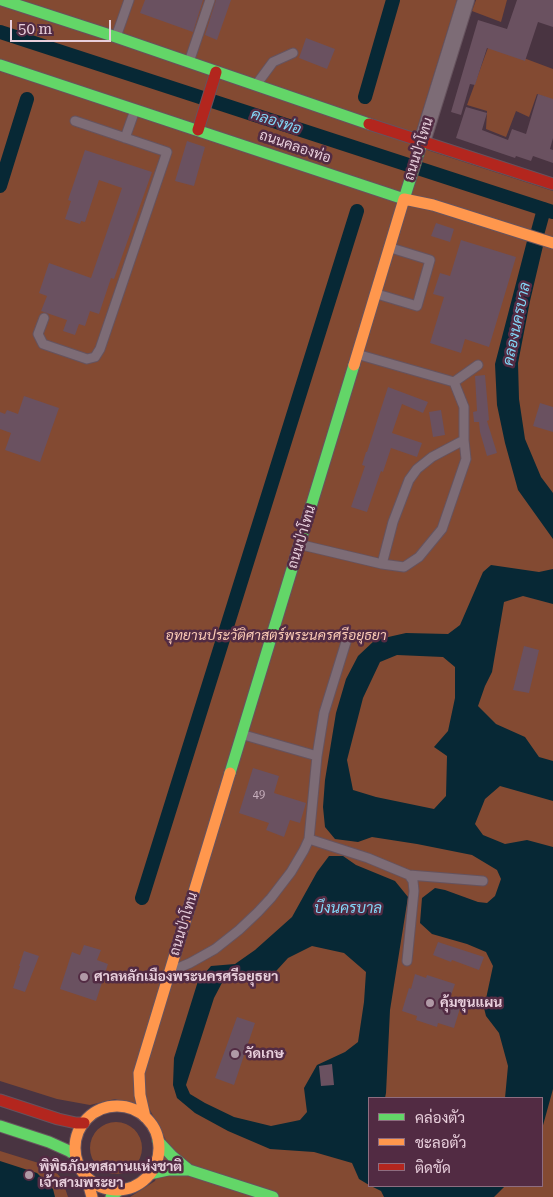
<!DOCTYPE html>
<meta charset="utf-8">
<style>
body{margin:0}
#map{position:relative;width:553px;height:1197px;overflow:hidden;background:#493441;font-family:"Roboto Serif",Sarabun,serif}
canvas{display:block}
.legend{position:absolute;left:368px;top:1097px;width:175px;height:90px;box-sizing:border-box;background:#522b43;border:1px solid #8e6d80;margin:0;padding:6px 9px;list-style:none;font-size:15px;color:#e8cfdc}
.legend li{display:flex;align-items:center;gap:10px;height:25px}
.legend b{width:25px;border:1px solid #8e6d80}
.scale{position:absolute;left:10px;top:20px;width:101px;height:22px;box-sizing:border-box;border:2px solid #e8cfdc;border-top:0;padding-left:6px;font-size:15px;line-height:18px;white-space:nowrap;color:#e8cfdc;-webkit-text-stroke:4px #522b43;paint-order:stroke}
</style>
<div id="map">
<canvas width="553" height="1197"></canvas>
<ul class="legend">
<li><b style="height:6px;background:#63d668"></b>คล่องตัว</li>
<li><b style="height:6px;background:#ff974d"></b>ชะลอตัว</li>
<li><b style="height:6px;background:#b3261e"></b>ติดขัด</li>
</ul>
<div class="scale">50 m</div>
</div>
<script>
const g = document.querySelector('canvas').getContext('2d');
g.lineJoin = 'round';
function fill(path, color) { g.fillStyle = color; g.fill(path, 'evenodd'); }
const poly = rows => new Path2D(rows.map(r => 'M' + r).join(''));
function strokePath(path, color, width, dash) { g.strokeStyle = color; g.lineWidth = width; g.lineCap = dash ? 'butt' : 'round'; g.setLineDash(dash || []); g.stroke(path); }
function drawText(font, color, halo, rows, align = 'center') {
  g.font = font + ' "Roboto Serif",Sarabun,serif'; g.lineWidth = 5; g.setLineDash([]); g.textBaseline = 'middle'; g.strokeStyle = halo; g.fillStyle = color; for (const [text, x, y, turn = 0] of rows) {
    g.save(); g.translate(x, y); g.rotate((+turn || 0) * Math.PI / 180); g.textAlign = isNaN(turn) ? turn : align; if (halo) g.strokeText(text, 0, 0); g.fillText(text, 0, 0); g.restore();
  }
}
const green = poly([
 [0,0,457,0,412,145,553,191,553,1197,130,1197,155,1181,168,1144,150,1110,115,1099,90,1105,57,1099,0,1081],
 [369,1098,542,1098,542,1186,369,1186],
 [476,0,507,0,501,22,472,11],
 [489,45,553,69,553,100,537,94,529,117,516,111,506,137,486,129,487,111,467,105],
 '90 1148a26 26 0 1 1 52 0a26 26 0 1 1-52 0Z',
 [0,1151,45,1165,54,1170,62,1179,68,1197,0,1197]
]);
const water = poly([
 [527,241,543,246,530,301,518,363,519,399,525,439,541,477,553,493,553,539,518,490,505,443,497,405,495,364],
 [491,565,539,572,553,569,553,604,523,596,504,602,492,672,485,686,478,706,496,724,525,737,539,757,553,761,553,801,500,786,485,799,475,824,483,835,505,844,527,840,553,847,553,1089,542,1129,542,1098,505,1098,508,1066,499,1033,486,1016,484,1008,493,966,486,952,467,944,432,934,420,923,422,898,435,888,445,890,478,902,487,903,495,896,501,879,497,870,472,855,417,844,372,837,358,842,335,839,325,827,323,807,325,780,336,713,346,679,358,656,375,640,406,633,448,634,460,625,483,572],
 [397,655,443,657,455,667,455,698,448,731,434,747,447,756,446,796,434,809,376,797,353,790,347,760,363,698,380,662],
 [329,856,343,856,356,865,395,881,408,897,390,1010,386,1093,385,1098,369,1098,369,1185,359,1179,352,1163,314,1152,270,1149,228,1131,195,1113,177,1098,173,1085,174,1058,198,981,211,966,235,964,255,950,292,917,317,872],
 [312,946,344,953,366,972,364,1002,358,1042,345,1052,317,1065,304,1088,307,1112,300,1120,271,1126,234,1117,205,1103,190,1094,186,1085,214,998,224,979,256,983,267,981,288,958],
 [0,1161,37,1173,53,1189,55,1197,0,1197],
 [371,1186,505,1186,494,1197,384,1197,381,1191]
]);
const canal = poly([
 [0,32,553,212],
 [365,97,393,0],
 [0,186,27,99],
 [535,242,544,209],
 [142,898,357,211]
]);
const building = poly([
 [145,0,203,0,193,32,140,13],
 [216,0,231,0,217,40,205,35],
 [517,0,553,0,553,27,538,22,525,61,487,48,475,85,470,84,461,115,451,112,478,20,507,29],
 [306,38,335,49,327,69,299,58],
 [538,94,553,99,553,138,550,149,553,150,553,163,533,156,531,161,516,156,515,158,456,138,466,107,487,113,482,130,508,140,512,129,526,134],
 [187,141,205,147,194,186,175,181],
 [85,150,152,172,114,279,111,278,99,314,90,311,85,326,79,324,75,335,63,331,67,320,41,311,47,296,39,293,49,263,91,278,122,188,99,180,85,222,81,221,80,224,65,219,71,201,68,200],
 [436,223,454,229,450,242,431,236],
 [461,240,516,257,489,347,465,339,461,353,430,343,444,297,433,294,440,273,450,276],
 [485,375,489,420,487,421,497,453,487,456,480,432,479,422,474,422,473,412,477,411,475,376],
 [388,387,428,402,423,413,402,404,392,433,422,443,417,457,391,448,383,472,381,471,367,512,351,507,365,466,362,465,366,452,367,452],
 [24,396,59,408,40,462,5,450,11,433,0,429,0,412,5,414,7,410,18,414],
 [540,403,553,407,553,432,533,426],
 [441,410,445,435,433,437,429,412],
 [524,646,539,650,529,693,513,690],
 [253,768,279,776,274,793,306,803,300,823,290,820,284,837,266,830,269,823,239,813],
 [438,942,484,957,479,970,452,960,451,962,433,955],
 [84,945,101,950,97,960,108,964,96,1001,60,989,72,952,80,955],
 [24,951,39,956,25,992,13,988,20,966,19,966],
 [415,974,426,978,427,975,455,984,449,1001,461,1005,454,1028,438,1023,437,1027,416,1020,417,1016,402,1011,409,988,411,989],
 [237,1017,255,1023,234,1085,215,1078],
 [332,1064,334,1085,321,1086,319,1066]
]);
const lane = poly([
 [116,37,129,0],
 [189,62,210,0],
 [256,85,273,62,293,53],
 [125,138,135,110],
 [377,294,417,306,430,260,391,248],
 [44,318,38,334,43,344,87,359,95,357,100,349,167,152,75,121],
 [454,382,478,365],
 [302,545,382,564,404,567,419,557,442,529,466,459,464,440,464,407,454,382,360,355],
 [382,564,393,522,409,480,417,469,432,457,464,440],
 [244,735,317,756],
 [309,839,368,858,409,875,413,881,414,891,407,961],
 [409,875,483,881],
 [176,969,190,963,215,949,239,930,258,912,271,898,291,872,304,850,309,839,317,756,324,713,346,642]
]);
const street = poly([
 [422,142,466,0]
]);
const fast = poly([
 [2,0,116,37,369,124],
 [0,65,404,199,422,142],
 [230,773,354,365],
 [0,1126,49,1142,69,1151,75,1155],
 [158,1141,172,1156,189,1170],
 [149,1174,168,1170,189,1170,273,1197],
 [111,1197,119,1190]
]);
const slow = poly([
 [354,365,404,199,433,205,553,243],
 '75 1148a42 42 0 1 1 84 0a42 42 0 1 1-84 0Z',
 [145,1117,140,1095,139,1073,230,773],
 [87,1179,92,1197]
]);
const jam = poly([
 [369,124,553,184],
 [198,130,216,72],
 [0,1100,58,1119,76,1123,84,1123]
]);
const markers = [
 [84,977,5,"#b099a6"],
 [430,1003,5,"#b099a6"],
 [235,1054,5,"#b099a6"],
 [29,1175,5,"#b099a6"]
];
const numberNames = [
 ["49",259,795]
];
const streetNames = [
 ["ถนนคลองท่อ",295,147,19],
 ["ถนนป่าโทน",419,149,-72],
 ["ถนนป่าโทน",302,537,-73],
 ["ถนนป่าโทน",184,924,-73]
];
const parkNames = [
 ["อุทยานประวัติศาสตร์พระนครศรีอยุธยา",276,636]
];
const poiNames = [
 ["ศาลหลักเมืองพระนครศรีอยุธยา",94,977],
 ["คุ้มขุนแผน",440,1003],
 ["วัดเกษ",245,1054],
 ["พิพิธภัณฑสถานแห่งชาติ",39,1167],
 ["เจ้าสามพระยา",39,1183]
];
const waterNames = [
 ["คลองท่อ",276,122,18],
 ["คลองนครบาล",517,324,-78],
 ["บึงนครบาล",348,909]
];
fill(green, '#834a32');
fill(water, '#072835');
strokePath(canal, '#072835', 14);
fill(building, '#6a5160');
strokePath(lane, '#66535e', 11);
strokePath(street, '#66535e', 18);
strokePath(fast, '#66535e', 13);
strokePath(slow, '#66535e', 13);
strokePath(jam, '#66535e', 13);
strokePath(lane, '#7d6c76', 9);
strokePath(street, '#7d6c76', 16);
strokePath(fast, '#63d668', 11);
strokePath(slow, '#ff974d', 11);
strokePath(jam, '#b3261e', 11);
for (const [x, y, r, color] of markers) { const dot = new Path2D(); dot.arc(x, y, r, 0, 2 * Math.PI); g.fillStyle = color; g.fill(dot); strokePath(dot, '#522b43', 2); }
drawText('11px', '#c8b0bd', null, numberNames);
drawText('14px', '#e8cfdc', '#522b43', streetNames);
drawText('italic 14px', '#fbcbb6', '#522b43', parkNames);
drawText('bold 14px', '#e8cfdc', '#522b43', poiNames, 'left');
drawText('italic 15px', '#82d6f6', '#522b43', waterNames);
</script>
